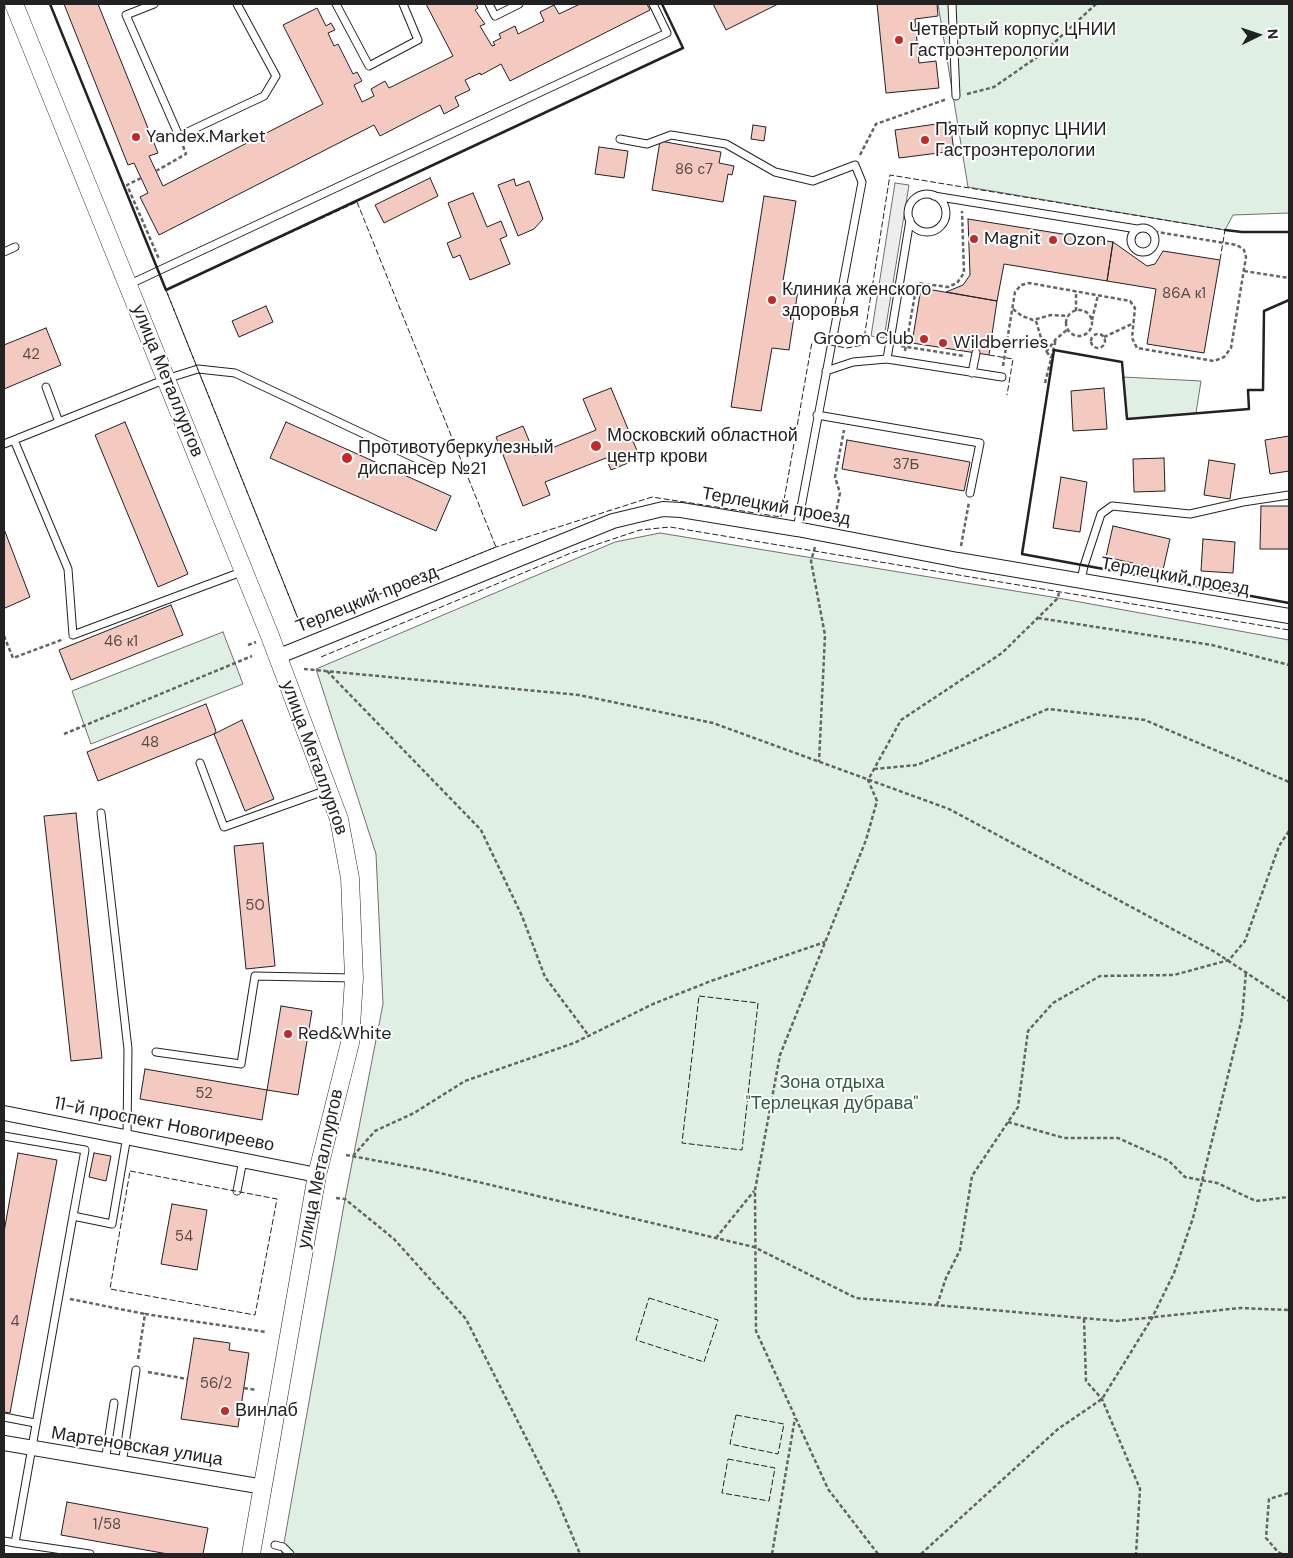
<!DOCTYPE html>
<meta charset="utf-8">
<style>
body{margin:0}
#map{position:relative;width:1293px;height:1558px;overflow:hidden;background:#fff;font-family:"DM Sans",sans-serif}
canvas{display:block}
.frame{position:absolute;inset:0;border:5px solid #222;pointer-events:none}
.north{position:absolute;left:1233px;top:10px;width:50px;height:50px;-webkit-text-stroke:4px #fff;paint-order:stroke;rotate:86deg;font-size:14px;font-weight:700;line-height:20px;text-align:center;color:#222}
.north::after{content:'';display:block;margin:auto;width:18px;height:22px;background:#222;clip-path:polygon(50% 0,100% 100%,50% 72%,0 100%)}
</style>
<div id="map">
<canvas width="1293" height="1558"></canvas>
<div class="frame"></div>
<div class="north">N</div>
</div>
<script>
const g = document.querySelector('canvas').getContext('2d');
g.lineJoin = 'round';
function fill(path, color) { g.fillStyle = color; g.fill(path, 'evenodd'); }
const poly = rows => new Path2D(rows.map(r => 'M' + r).join(''));
function strokePath(path, color, width, dash) { g.strokeStyle = color; g.lineWidth = width; g.lineCap = dash ? 'butt' : 'round'; g.setLineDash(dash || []); g.stroke(path); }
function drawText(font, color, halo, rows, align = 'center') {
  g.font = font + ' "DM Sans",sans-serif'; g.lineWidth = 4; g.setLineDash([]); g.textBaseline = 'middle'; g.strokeStyle = halo; g.fillStyle = color; for (const [text, x, y, turn = 0] of rows) {
    g.save(); g.translate(x, y); g.rotate((+turn || 0) * Math.PI / 180); g.textAlign = isNaN(turn) ? turn : align; if (halo) g.strokeText(text, 0, 0); g.fillText(text, 0, 0); g.restore();
  }
}
const green = poly([
 [938,4,1289,4,1289,213,1233,215,1225,230,968,187,938,4],
 [1123,377,1201,381,1196,413,1127,419,1123,377],
 [660,533,1058,598,1289,640,1289,1554,282,1554,345,1199,383,1004,376,854,316,669,615,542,660,533],
 [223,632,243,684,91,744,72,691,223,632]
]);
const parking = poly([
 [895,183,909,185,884,338,871,336,895,183]
]);
const building = poly([
 [64,4,98,4,158,153,149,156,163,186,323,104,283,25,317,8,326,26,331,23,335,30,328,33,334,46,338,44,353,74,357,72,362,81,354,85,362,102,374,96,371,89,385,81,389,88,453,56,426,4,476,4,478,8,475,10,485,24,480,26,492,46,495,45,493,42,501,38,499,34,515,26,518,34,544,21,540,12,554,5,559,14,580,4,647,4,650,10,510,81,501,64,481,75,480,73,465,80,470,90,455,97,459,106,444,114,440,105,380,136,374,125,159,235,140,197,148,193,134,163,128,165,64,4],
 [713,4,778,4,726,30,713,4],
 [877,4,937,4,938,16,915,19,919,63,936,61,939,88,886,93,877,4],
 [950,122,954,151,899,158,895,130,950,122],
 [753,125,766,127,764,141,751,139,753,125],
 [660,141,721,152,719,163,734,166,732,175,728,174,723,202,652,190,660,141],
 [599,147,628,151,624,178,595,174,599,147],
 [430,178,438,196,384,223,375,205,430,178],
 [514,179,516,186,529,181,543,219,534,229,518,236,498,185,514,179],
 [473,193,487,227,501,221,507,236,500,239,510,264,470,280,460,255,453,258,447,243,461,237,448,203,473,193],
 [764,196,796,201,782,287,798,290,789,350,772,348,761,411,731,407,764,196],
 [968,219,1113,242,1107,281,1004,264,997,301,946,292,963,285,970,275,968,219],
 [1113,242,1147,266,1155,264,1163,251,1220,260,1204,353,1147,344,1156,289,1107,281,1113,242],
 [921,288,997,301,989,355,912,343,921,288],
 [266,306,273,322,239,337,232,321,266,306],
 [46,328,61,365,4,389,4,345,46,328],
 [611,388,640,458,611,470,606,458,545,482,550,495,523,506,496,437,523,426,535,455,596,430,583,399,611,388],
 [1104,388,1107,429,1073,431,1071,391,1104,388],
 [125,422,188,574,158,587,95,435,125,422],
 [286,422,451,496,436,531,270,458,286,422],
 [1289,436,1289,471,1270,474,1265,440,1289,436],
 [847,440,970,462,964,491,842,469,847,440],
 [1164,458,1165,491,1134,492,1133,459,1164,458],
 [1209,460,1235,464,1230,499,1204,495,1209,460],
 [1061,477,1087,482,1080,532,1053,528,1061,477],
 [1261,506,1289,506,1289,549,1260,549,1261,506],
 [1113,526,1170,539,1163,570,1106,557,1113,526],
 [4,529,30,597,5,608,4,604,4,529],
 [1203,539,1235,542,1233,573,1201,571,1203,539],
 [171,605,183,635,71,680,59,650,171,605],
 [206,704,216,731,214,734,98,781,87,752,206,704],
 [242,720,274,799,245,811,214,734,242,720],
 [76,813,102,1058,71,1061,44,816,76,813],
 [263,843,275,966,246,969,234,846,263,843],
 [281,1006,312,1011,298,1095,267,1090,281,1006],
 [145,1069,267,1090,262,1120,140,1099,145,1069],
 [18,1153,57,1160,10,1413,4,1412,4,1232,18,1153],
 [94,1153,111,1156,106,1181,89,1177,94,1153],
 [172,1204,207,1210,197,1270,161,1264,172,1204],
 [194,1338,230,1343,229,1350,249,1353,238,1427,181,1419,194,1338],
 [67,1502,208,1528,203,1554,168,1554,61,1535,67,1502]
]);
const path = poly([
 [967,94,994,87,1043,53,1096,4],
 [860,155,876,124,947,99],
 [156,171,186,154,183,146],
 [141,178,127,185,159,259],
 [1244,271,1289,278],
 [1013,309,1022,316,1033,320,1051,315,1069,316],
 '1066 323a13 13 0 1 1 26 0a13 13 0 1 1-26 0Z',
 [1076,311,1076,291],
 [1092,320,1098,295],
 [1036,321,1044,348,1051,358],
 '1091 341a7 7 0 1 1 14 0a7 7 0 1 1-14 0Z',
 [1104,337,1134,323],
 [901,346,964,356],
 [905,351,917,283,948,287,957,283,964,273,962,211],
 [1046,352,1056,339,1068,329],
 [1003,366,1015,292,1021,285,1029,283,1130,301,1135,308,1132,338,1137,348,1214,361,1224,357,1231,348,1246,257,1244,250,1237,245,1151,231],
 [1045,383,1056,339],
 [834,522,840,493,835,477,844,430],
 [961,546,969,502],
 [815,547,811,561,825,635,819,762],
 [1038,618,1212,645,1289,665],
 [4,636,13,658,64,639],
 [248,645,256,642],
 [304,669,579,695,713,723,949,809,1215,952,1289,1001],
 [327,671,481,830,522,916,545,977,589,1036],
 [64,734,252,656],
 [874,769,917,765,1048,709,1145,720,1289,782],
 [1008,1122,1064,1138,1118,1138,1169,1161,1185,1177,1217,1183,1256,1201,1289,1197],
 [346,1155,427,1170,754,1247,856,1298,1117,1321,1240,1308,1289,1310],
 [353,1156,375,1131,414,1113,465,1081,574,1043,653,1004,711,981,825,942],
 [336,1198,345,1199,394,1239,466,1319,557,1499,580,1554],
 [716,1238,754,1191],
 [70,1299,145,1314],
 [937,1305,946,1278,960,1250,972,1176,1018,1107,1028,1031,1053,1003,1100,976,1174,975,1229,960,1245,941,1279,846,1289,831],
 [1084,1319,1086,1381,1102,1399,1140,1489,1136,1554],
 [138,1359,145,1314,266,1332],
 [148,1372,187,1379],
 [244,1388,256,1390],
 [772,1554,795,1418],
 [878,1554,828,1489,756,1331,755,1190,780,1055,866,840,877,801,868,780,901,720,1002,653,1058,598,1059,592],
 [921,1554,1058,1429,1102,1399,1152,1318,1174,1273,1193,1218,1242,1018,1246,972],
 [1282,1554,1278,1552,1266,1538,1269,1499,1289,1493]
]);
const service = poly([
 [154,4,126,15,179,136,264,96,276,76,237,4],
 [336,4,369,66,418,40,403,4],
 [489,4,495,16,519,4],
 [952,4,956,96],
 [620,139,647,144,671,135,726,144,775,172,813,181,855,165,862,182,797,529],
 '908 213a19 19 0 1 1 38 0a19 19 0 1 1-38 0Z',
 [934,196,1137,229],
 [910,220,887,359,1002,377],
 '1131 240a12 12 0 1 1 24 0a12 12 0 1 1-24 0Z',
 [4,252,15,247],
 [128,285,667,33,653,4],
 [826,371,853,362,887,359],
 [972,373,976,353],
 [46,387,59,422],
 [817,415,980,443,970,493],
 [14,440,68,569,73,635,244,571],
 [4,444,166,379,198,369,235,373,440,470],
 [1081,580,1084,566,1101,514,1112,506,1190,514,1243,502,1289,495],
 [200,763,224,827,327,790],
 [156,1052,241,1064,255,976,353,978],
 [4,1136,85,1150,73,1216],
 [237,1191,243,1160],
 [4,1417,35,1423],
 [105,1462,114,1403],
 [122,1464,136,1370],
 [4,1541,15,1543,73,1216,112,1224,127,1136,128,1049,101,813],
 [15,1543,90,1554],
 [275,1545,283,1547,290,1554]
]);
const minor = poly([
 [277,657,613,521,663,509,681,510,797,529,958,560,1289,616],
 [4,1113,317,1175],
 [4,1443,264,1487]
]);
const tertiary = poly([
 [14,4,270,636,339,819,350,878,354,978,350,1043,317,1175,251,1554]
]);
const fence = poly([
 [357,202,496,547,301,626,166,290,357,202],
 [166,290,301,626,496,547,652,497,781,517,812,342,847,348,863,345,890,175,1225,230,1220,260],
 [989,355,1013,359,1007,395],
 [321,657,571,553,640,530,670,527,1289,630],
 [699,996,758,1003,742,1150,682,1143,699,996],
 [130,1171,277,1199,255,1315,110,1289,130,1171],
 [649,1298,718,1320,704,1362,636,1340,649,1298],
 [736,1415,784,1424,778,1454,730,1444,736,1415],
 [728,1459,775,1468,769,1501,722,1493,728,1459]
]);
const wall = poly([
 [50,4,166,290,683,48,662,4],
 [1225,230,1242,232,1289,232],
 [1289,300,1264,311,1263,390,1248,390,1249,409,1127,419,1122,362,1054,350,1022,554,1289,603]
]);
const markers = [
 [899,40,5,"#c62828"],
 [136,137,5,"#c62828"],
 [925,140,5,"#c62828"],
 [974,239,5,"#c62828"],
 [1053,240,5,"#c62828"],
 [772,300,5,"#c62828"],
 [924,339,5,"#c62828"],
 [943,343,5,"#c62828"],
 [596,446,6,"#c62828"],
 [347,458,6,"#c62828"],
 [288,1034,5,"#c62828"],
 [225,1411,5,"#c62828"]
];
const numberNames = [
 ["86 с7",694,170],
 ["86А к1",1184,294],
 ["42",31,355],
 ["37Б",906,465],
 ["46 к1",121,642],
 ["48",150,743],
 ["50",255,906],
 ["52",204,1094],
 ["54",184,1237],
 ["4",15,1322],
 ["56/2",216,1384],
 ["1/58",107,1525]
];
const poiNames = [
 ["Четвертый корпус ЦНИИ",909,30],
 ["Гастроэнтерологии",909,51],
 ["Пятый корпус ЦНИИ",935,130],
 ["Гастроэнтерологии",935,151],
 ["Yandex.Market",146,137],
 ["Magnit",984,239],
 ["Ozon",1063,240],
 ["Клиника женского",782,290],
 ["здоровья",782,311],
 ["Groom Club",914,339,"right"],
 ["Wildberries",953,343],
 ["Московский областной",607,436],
 ["центр крови",607,457],
 ["Противотуберкулезный",358,448],
 ["диспансер №21",358,469],
 ["Red&White",298,1034],
 ["Винлаб",235,1411]
];
const streetNames = [
 ["улица Металлургов",167,381,68],
 ["Терлецкий проезд",776,507,10],
 ["Терлецкий проезд",1175,577,10],
 ["Терлецкий проезд",367,600,-22],
 ["улица Металлургов",314,758,70],
 ["11-й проспект Новогиреево",164,1125,11],
 ["улица Металлургов",321,1169,-78],
 ["Мартеновская улица",137,1447,9]
];
const parkNames = [
 ["Зона отдыха",832,1083],
 ["\"Терлецкая дубрава\"",832,1104]
];
fill(green, '#e0efe3');
strokePath(green, '#6f6f6f', 1);
fill(parking, '#ededed');
strokePath(parking, '#6f6f6f', 1);
fill(building, '#f3c9c0');
strokePath(building, '#222', 1);
strokePath(service, '#222', 9);
strokePath(minor, '#222', 16);
strokePath(tertiary, '#222', 19);
strokePath(path, '#646464', 2.5, [4, 2.5]);
strokePath(service, '#fff', 7);
strokePath(minor, '#fff', 14);
strokePath(tertiary, '#fff', 18);
strokePath(fence, '#222', 1, [6, 2.5]);
strokePath(wall, '#222', 2.5);
for (const [x, y, r, color] of markers) { const dot = new Path2D(); dot.arc(x, y, r, 0, 2 * Math.PI); g.fillStyle = color; g.fill(dot); strokePath(dot, '#fff', 2); }
drawText('15px', '#564c4a', null, numberNames);
drawText('18px', '#222', '#fff', poiNames, 'left');
drawText('18px', '#222', '#fff', streetNames);
drawText('18px', '#2f5e38', '#fff', parkNames);
</script>
